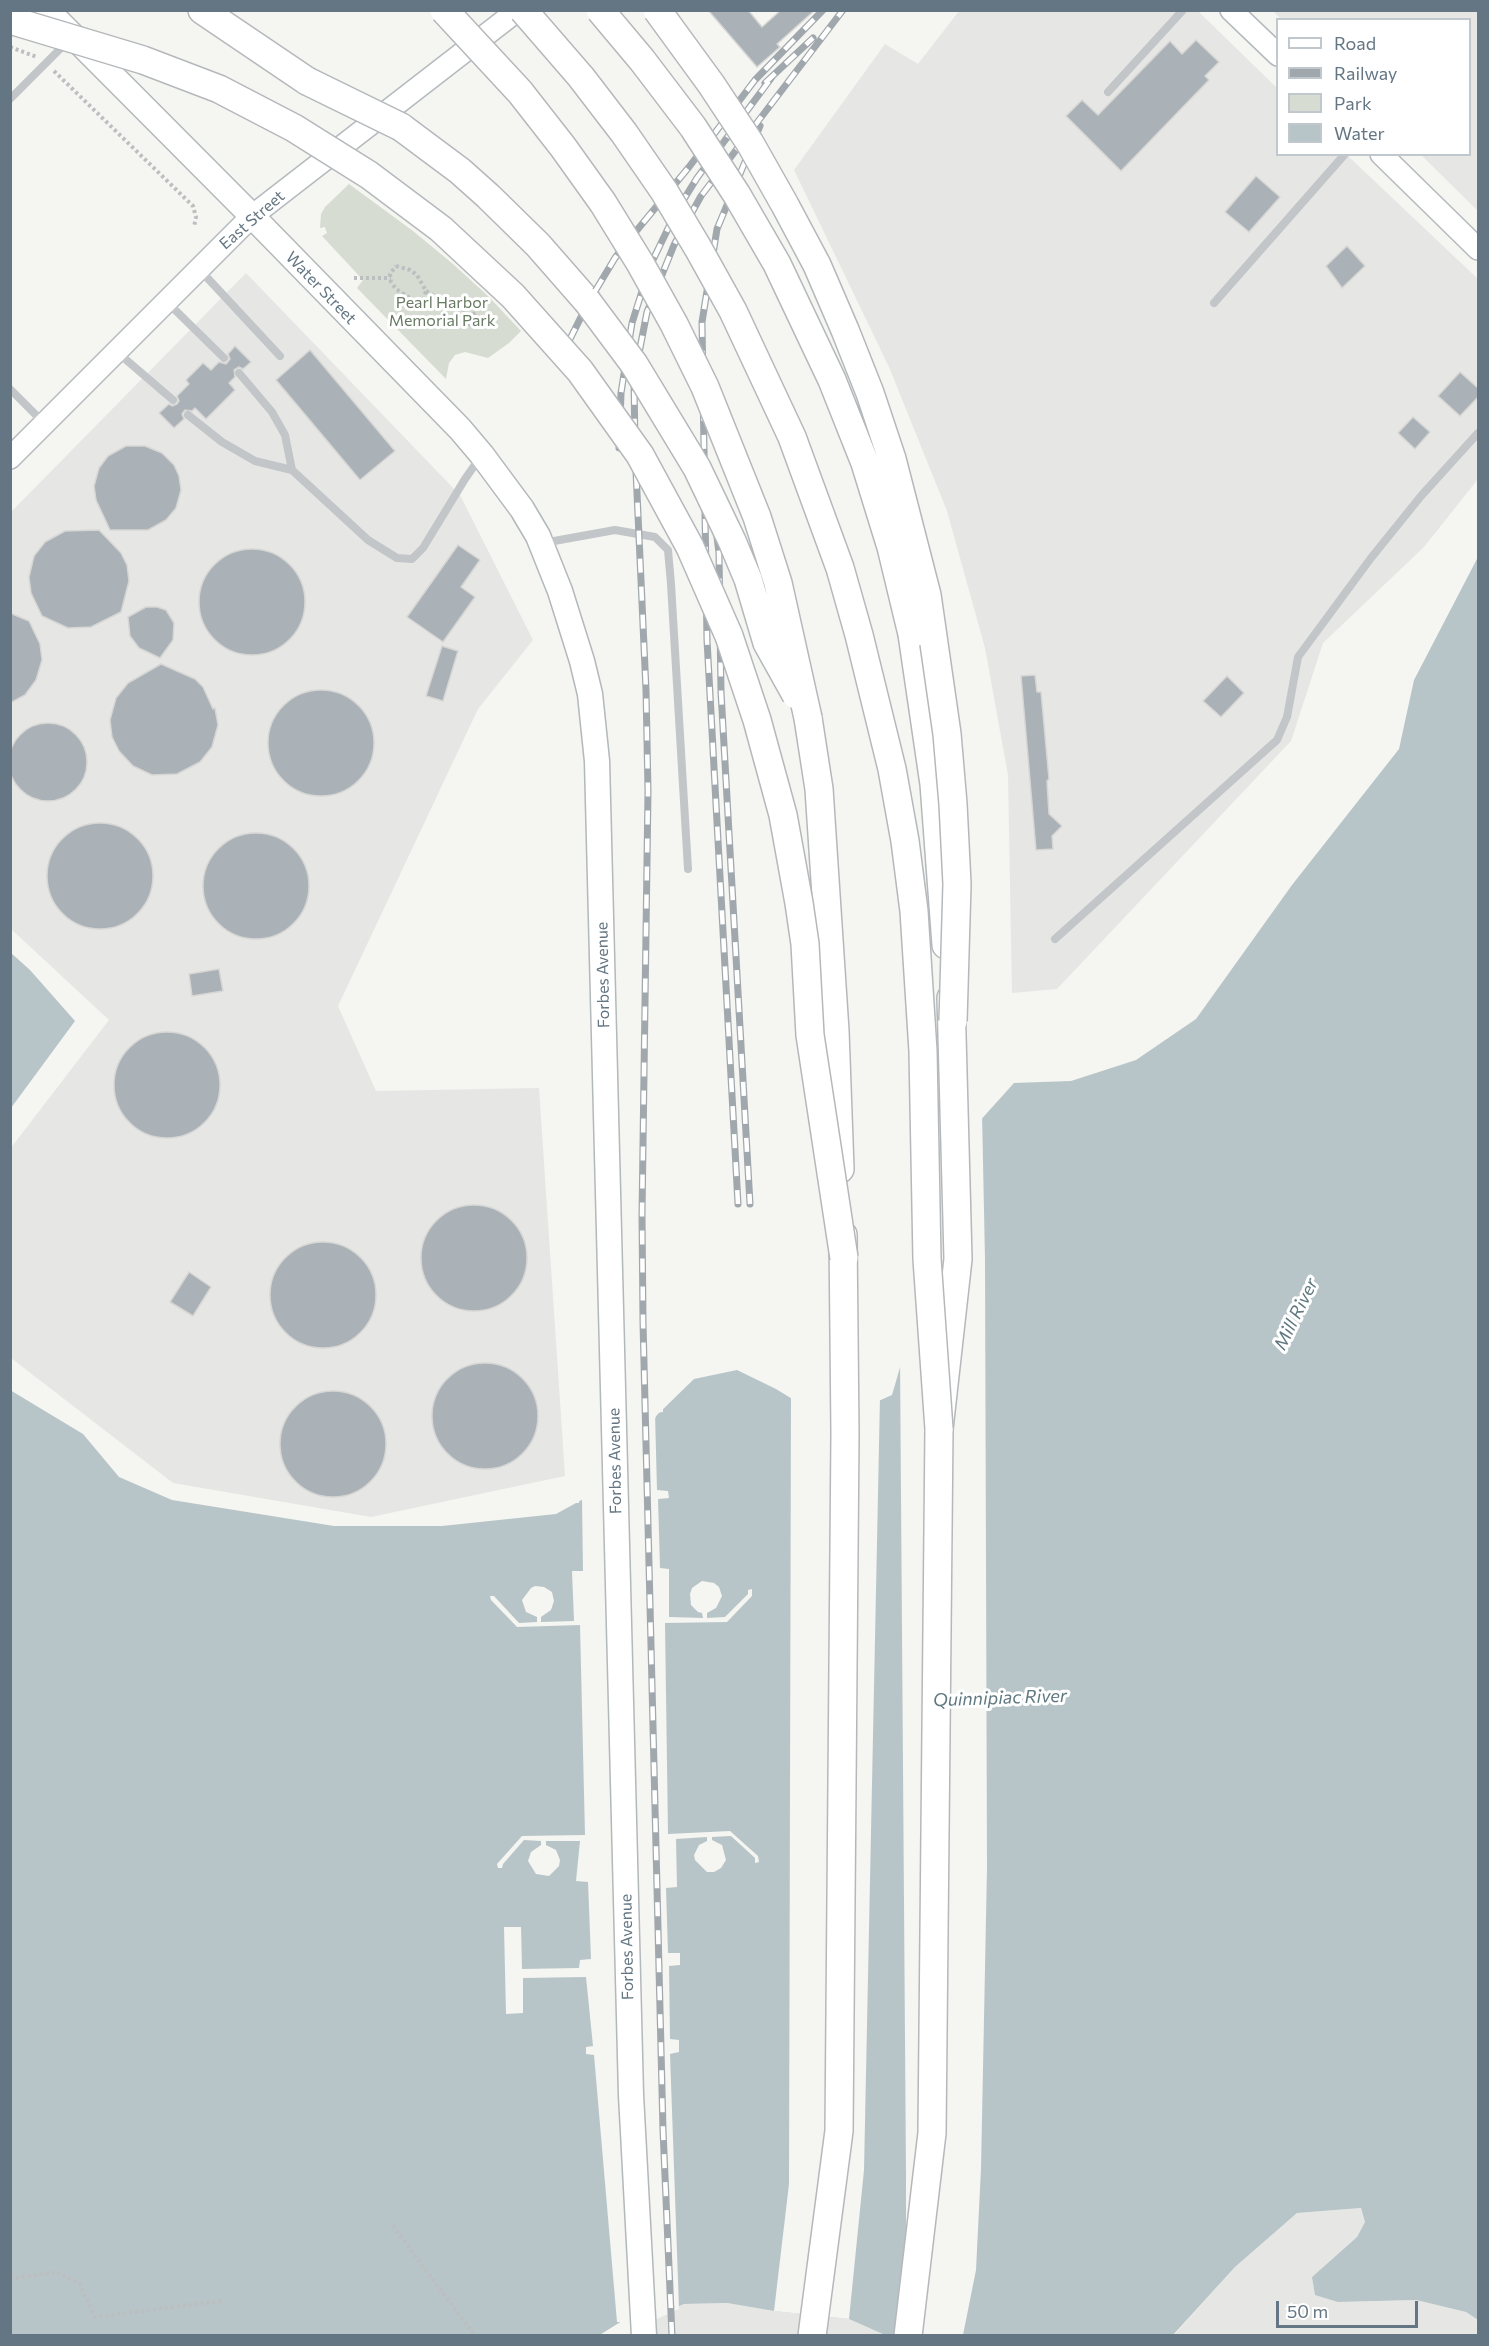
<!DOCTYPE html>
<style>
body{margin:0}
#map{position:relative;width:1489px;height:2346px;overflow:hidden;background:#f5f5f1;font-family:Commissioner,sans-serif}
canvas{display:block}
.frame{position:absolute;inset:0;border:12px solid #647683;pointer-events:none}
.legend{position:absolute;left:1276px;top:18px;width:195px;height:138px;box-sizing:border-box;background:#fff;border:2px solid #c1c8cd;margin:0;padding:8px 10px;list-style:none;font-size:18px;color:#647683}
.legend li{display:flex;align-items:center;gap:12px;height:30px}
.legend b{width:30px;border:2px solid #c1c8cd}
.scale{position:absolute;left:1276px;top:2301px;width:142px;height:27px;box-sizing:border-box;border:3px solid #647683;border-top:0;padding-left:8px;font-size:18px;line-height:21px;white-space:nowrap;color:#647683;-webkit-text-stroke:4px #fff;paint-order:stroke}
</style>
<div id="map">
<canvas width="1489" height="2346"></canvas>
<div class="frame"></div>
<ul class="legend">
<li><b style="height:8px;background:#fff"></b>Road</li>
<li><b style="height:8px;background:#a1a8ad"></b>Railway</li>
<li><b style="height:16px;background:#d6dcd2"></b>Park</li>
<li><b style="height:16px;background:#b8c5c8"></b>Water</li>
</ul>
<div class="scale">50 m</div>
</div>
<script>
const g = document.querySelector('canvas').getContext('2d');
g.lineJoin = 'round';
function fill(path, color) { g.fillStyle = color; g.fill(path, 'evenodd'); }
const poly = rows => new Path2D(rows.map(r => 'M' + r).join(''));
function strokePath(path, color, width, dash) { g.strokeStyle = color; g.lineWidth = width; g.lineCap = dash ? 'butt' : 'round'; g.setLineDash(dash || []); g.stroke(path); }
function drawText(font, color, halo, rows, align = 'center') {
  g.font = font + ' Commissioner,sans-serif'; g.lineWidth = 6; g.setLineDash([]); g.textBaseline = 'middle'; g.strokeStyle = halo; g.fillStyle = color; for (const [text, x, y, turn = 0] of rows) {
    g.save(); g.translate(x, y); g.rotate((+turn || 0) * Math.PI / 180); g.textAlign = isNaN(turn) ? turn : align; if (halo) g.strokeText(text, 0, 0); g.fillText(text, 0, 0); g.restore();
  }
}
const built = poly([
 [959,11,1198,11,1277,88,1278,154,1347,155,1478,279,1478,479,1424,547,1323,643,1291,741,1057,989,1012,993,1008,775,985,648,947,511,889,367,794,170,885,44,918,64],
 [1273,11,1478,11,1478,211,1421,155,1470,154,1470,20,1282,20],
 [246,273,460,495,533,640,478,709,338,1006,376,1091,539,1088,565,1476,371,1517,173,1483,11,1358,10,1149,109,1020,11,929,11,512],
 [1361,2208,1365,2222,1357,2237,1312,2277,1338,2302,1416,2300,1466,2312,1478,2320,1478,2335,1173,2336,1235,2267,1297,2213],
 [728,2303,774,2311,849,2319,885,2335,644,2335,643,2322,684,2304]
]);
const green = poly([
 [349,184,413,231,453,264,488,296,521,331,509,343,488,358,465,352,455,355,449,363,446,379,357,288,363,280,322,236,327,233,325,227,320,228,321,214,325,207]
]);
const water = poly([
 [1478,557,1478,2320,1466,2312,1416,2300,1338,2302,1315,2295,1312,2277,1357,2237,1365,2222,1361,2208,1297,2213,1235,2267,1173,2335,885,2335,849,2319,774,2311,727,2303,684,2304,643,2322,622,2321,598,2336,11,2335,10,1390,83,1434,119,1477,172,1500,334,1526,442,1526,556,1514,618,1480,657,1415,694,1379,737,1370,776,1389,807,1408,856,1411,892,1395,968,1134,1014,1083,1071,1081,1136,1060,1196,1019,1292,885,1399,749,1414,680],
 [10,952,30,970,75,1021,11,1108]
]);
const pier = poly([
 [982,1113,985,1259,987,1868,981,2169,976,2270,963,2335,895,2335,906,2238,906,2175,900,1358,965,1133],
 [791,1395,808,1405,856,1408,880,1397,864,2170,849,2319,774,2311,789,2184],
 [663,1405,663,1412,655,1413,657,1490,668,1491,669,1498,658,1499,660,1568,669,1569,669,1617,703,1618,702,1613,698,1612,691,1605,690,1594,692,1588,702,1581,714,1583,719,1587,722,1596,716,1608,707,1613,707,1618,725,1617,748,1594,748,1590,752,1589,752,1596,727,1622,665,1623,668,1834,730,1831,758,1856,759,1862,755,1863,755,1858,731,1836,712,1837,712,1840,722,1845,726,1860,721,1868,714,1872,707,1872,695,1860,694,1855,699,1845,707,1841,707,1837,676,1839,677,1887,666,1888,668,1953,680,1953,680,1965,669,1966,670,2039,679,2040,679,2052,670,2054,679,2309,650,2322,617,2322,594,2055,586,2054,586,2047,593,2046,586,1977,523,1978,523,2013,506,2014,504,1927,521,1927,522,1969,579,1968,580,1960,591,1959,588,1882,576,1881,580,1841,546,1841,546,1845,556,1850,560,1860,559,1866,549,1876,536,1874,528,1861,531,1852,541,1845,541,1841,524,1840,503,1864,502,1868,498,1868,497,1864,522,1836,585,1835,580,1625,517,1627,491,1600,490,1596,494,1596,519,1623,537,1622,537,1617,526,1612,522,1600,531,1588,535,1586,544,1587,552,1592,554,1601,551,1610,541,1617,541,1622,574,1621,572,1571,583,1571,582,1499,579,1499,579,1503,569,1503,616,1478,655,1414]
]);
const building = poly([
 [708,10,748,10,762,27,781,10,815,10,777,44,780,47,757,67,708,10],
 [1196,40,1219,62,1205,76,1209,80,1121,171,1066,116,1082,100,1098,115,1170,41,1182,54,1196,40],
 [1256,176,1280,197,1249,232,1225,212,1256,176],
 [1347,246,1365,266,1342,288,1326,266,1347,246],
 [235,346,251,362,243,369,239,367,234,370,235,377,229,383,235,390,206,419,195,408,192,411,185,410,182,414,184,419,174,428,159,413,169,404,172,406,177,404,179,401,177,396,189,384,186,380,203,363,211,370,219,362,226,364,230,359,228,354,235,346],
 [310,350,395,451,360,480,276,380,310,350],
 [1460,372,1479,389,1479,396,1460,416,1438,396,1460,372],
 [1413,417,1430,432,1415,449,1398,433,1413,417],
 [126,446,145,446,162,453,174,465,179,476,181,490,176,508,166,520,148,530,110,530,96,500,94,486,99,468,108,456,126,446],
 [99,530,121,553,127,565,129,581,121,612,91,627,68,628,42,616,31,593,29,577,34,556,45,542,65,531,99,530],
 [458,545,480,560,461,587,475,597,443,642,407,617,458,545],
 '199 602a53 53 0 1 1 106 0a53 53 0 1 1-106 0Z',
 [146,607,157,607,166,610,174,623,173,640,160,658,139,648,130,636,128,617,146,607],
 [10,613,29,621,40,644,42,660,36,680,25,695,10,703,10,613],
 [442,646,458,651,443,701,426,696,442,646],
 [161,664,195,679,203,687,213,709,215,708,218,725,212,747,200,762,177,774,152,775,133,766,119,751,112,737,110,720,116,698,128,683,161,664],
 [1035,675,1037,692,1041,692,1049,779,1047,781,1049,814,1062,826,1052,836,1053,849,1036,850,1021,676,1035,675],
 [1227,676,1244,693,1221,717,1203,701,1227,676],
 '268 743a53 53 0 1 1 106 0a53 53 0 1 1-106 0Z',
 '9 762a39 39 0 1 1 78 0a39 39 0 1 1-78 0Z',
 '47 876a53 53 0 1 1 106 0a53 53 0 1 1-106 0Z',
 '203 886a53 53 0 1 1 106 0a53 53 0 1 1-106 0Z',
 [219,969,223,991,192,996,189,974,219,969],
 '114 1085a53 53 0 1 1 106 0a53 53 0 1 1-106 0Z',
 '421 1258a53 53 0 1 1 106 0a53 53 0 1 1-106 0Z',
 '270 1295a53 53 0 1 1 106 0a53 53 0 1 1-106 0Z',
 [189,1272,211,1287,193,1316,170,1302,189,1272],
 '432 1416a53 53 0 1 1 106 0a53 53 0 1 1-106 0Z',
 '280 1444a53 53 0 1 1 106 0a53 53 0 1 1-106 0Z'
]);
const path = poly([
 [10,47,37,57],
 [54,71,193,206,196,217,194,227],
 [396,266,410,270,417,275,426,291,423,300,416,302,396,289,391,282,390,274,396,266],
 [354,278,391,278],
 [426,291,468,316,476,313,480,321,478,325,473,326,469,324,467,320,468,316],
 [393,2226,475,2336],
 [10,2279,56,2272,79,2283,95,2317,221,2301]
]);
const service = poly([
 [1108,92,1183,10],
 [10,99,66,43],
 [200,270,280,356],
 [167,302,224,358],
 [1214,303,1345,154],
 [117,352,173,400],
 [239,373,272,412,285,435,292,470],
 [10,389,44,423],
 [188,415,222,442,255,461,292,470,368,540,397,558,412,559,423,548,465,479,479,459],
 [543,543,615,530,655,537,668,550,671,584,688,869],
 [1055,939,1277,740,1287,717,1298,657,1371,558,1421,496,1478,433]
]);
const secondary = poly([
 [1231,10,1278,55],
 [1381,154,1478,249],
 [10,458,252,216,518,10]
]);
const primary = poly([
 [47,10,252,216,460,429,482,455,522,509,538,536,560,591,582,661,590,694,597,761,631,2095,644,2336]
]);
const motorway = poly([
 [202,10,307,81],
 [401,127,460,171,488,196,538,245,587,301],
 [912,634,934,784,946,945],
 [808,718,819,789,835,1031,840,1169],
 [812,2336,839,2131,845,1434,843,1235],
 [908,2336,932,2133,939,1429,958,1259,951,998]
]);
const rail = poly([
 [765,83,813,38],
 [569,341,588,303,615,258,633,235,689,167,755,80,823,10],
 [619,448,621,393,632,323,650,266,676,212,697,178,772,77],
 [712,495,719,553,721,692,750,1204],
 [738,1204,707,640,702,322,717,229,760,126],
 [672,2336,663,2130,643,1322,642,1215,648,791,646,690,635,449,634,379,647,312,674,245,701,196,843,10]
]);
const motorwayBridge = poly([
 [444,10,520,92,563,147,603,203,640,263,674,324,705,387,757,517,778,583,808,718],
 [523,10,581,77,624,133,664,191,698,248,733,311,792,437,840,568,859,635,892,769,905,841,914,911,923,1051,927,1259,939,1429],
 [600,10,642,60,693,127,737,195,777,264,832,380,865,463,891,547,912,634],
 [657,10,711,84,750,143,785,205,817,265,845,330,870,393,892,459,927,595,947,734,953,804,957,884,953,1021],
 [10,20,143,60,219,89,294,128,369,175,441,229,513,296,580,371,640,455,690,547,729,636,757,720,783,815,799,903,805,944,810,1035,844,1258],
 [307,81,401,127],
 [587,301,634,364,697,468,732,541,748,579,767,643,796,695]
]);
const streetNames = [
 ["East Street",252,220,-41],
 ["Water Street",321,288,46],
 ["Forbes Avenue",603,975,-91],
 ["Forbes Avenue",615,1461,-91],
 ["Forbes Avenue",627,1947,-91]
];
const parkNames = [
 ["Pearl Harbor",442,303],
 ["Memorial Park",442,321]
];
const waterNames = [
 ["Mill River",1296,1314,-64],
 ["Quinnipiac River",1000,1698,-2]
];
fill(built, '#e6e7e5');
fill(green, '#d6dcd2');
fill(water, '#b8c5c8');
fill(pier, '#f5f5f1');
fill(building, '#aab1b7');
strokePath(building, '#d6d6d4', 1.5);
strokePath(secondary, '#b4babe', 24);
strokePath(primary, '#b3b8bb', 27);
strokePath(motorway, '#b5b8bb', 30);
strokePath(path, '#bcbec0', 4, [3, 3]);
strokePath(service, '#c2c6c9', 8);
strokePath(secondary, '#fff', 21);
strokePath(primary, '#fff', 24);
strokePath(motorway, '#fff', 27);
strokePath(rail, '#a1a8ad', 7);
strokePath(rail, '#fff', 4.5, [14]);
strokePath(motorwayBridge, '#b5b8bb', 30, []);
strokePath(motorwayBridge, '#fff', 27);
drawText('16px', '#647683', '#fff', streetNames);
drawText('16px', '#687a63', '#fff', parkNames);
drawText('italic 18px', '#5f787f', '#fff', waterNames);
</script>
